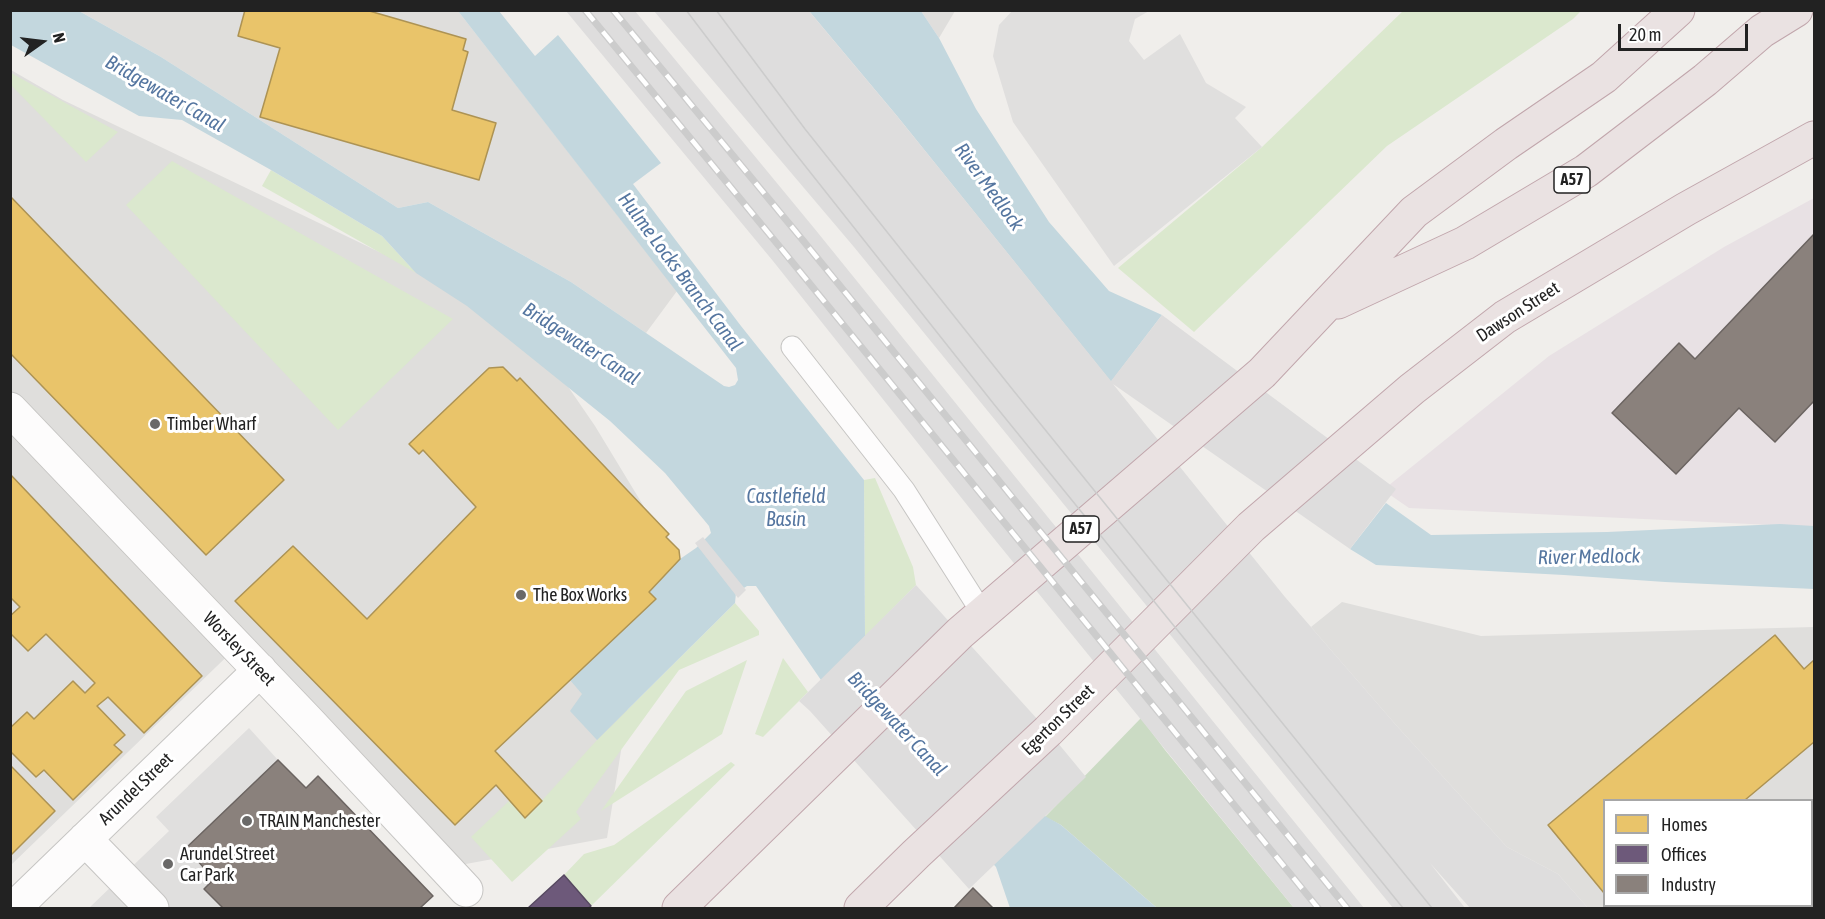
<!DOCTYPE html>
<style>
body{margin:0}
#map{position:relative;width:1825px;height:919px;overflow:hidden;background:#f0eeeb;font-family:"Asap Condensed",sans-serif}
canvas{display:block}
.frame{position:absolute;inset:0;border:12px solid #222;pointer-events:none}
.legend{position:absolute;left:1603px;top:799px;width:210px;height:108px;box-sizing:border-box;background:#fff;border:2px solid #a7a7a7;margin:0;padding:8px 10px;list-style:none;font-size:18px;color:#222}
.legend li{display:flex;align-items:center;gap:12px;height:30px}
.legend b{width:30px;border:2px solid #a7a7a7}
.north{position:absolute;left:12px;top:12px;width:60px;height:60px;-webkit-text-stroke:4px #fff;paint-order:stroke;rotate:76deg;font-size:16px;font-weight:700;line-height:24px;text-align:center;color:#222}
.north::after{content:'';display:block;margin:auto;width:21px;height:27px;background:#222;clip-path:polygon(50% 0,100% 100%,50% 72%,0 100%)}
.scale{position:absolute;left:1618px;top:24px;width:130px;height:27px;box-sizing:border-box;border:3px solid #222;border-top:0;padding-left:8px;font-size:18px;line-height:21px;white-space:nowrap;color:#222;-webkit-text-stroke:4px #fff;paint-order:stroke}
</style>
<div id="map">
<canvas width="1825" height="919"></canvas>
<div class="frame"></div>
<ul class="legend">
<li><b style="height:16px;background:#e9c46a"></b>Homes</li>
<li><b style="height:16px;background:#6d597a"></b>Offices</li>
<li><b style="height:16px;background:#8a817c"></b>Industry</li>
</ul>
<div class="north">N</div>
<div class="scale">20 m</div>
</div>
<script>
const g = document.querySelector('canvas').getContext('2d');
g.lineJoin = 'round';
function fill(path, color) { g.fillStyle = color; g.fill(path, 'evenodd'); }
const poly = rows => new Path2D(rows.map(r => 'M' + r).join(''));
function strokePath(path, color, width, dash) { g.strokeStyle = color; g.lineWidth = width; g.lineCap = dash ? 'butt' : 'round'; g.setLineDash(dash || []); g.stroke(path); }
function drawText(font, color, halo, rows, align = 'center') {
  g.font = font + ' "Asap Condensed",sans-serif'; g.lineWidth = 6; g.setLineDash([]); g.textBaseline = 'middle'; g.strokeStyle = halo; g.fillStyle = color; for (const [text, x, y, turn = 0] of rows) {
    g.save(); g.translate(x, y); g.rotate((+turn || 0) * Math.PI / 180); g.textAlign = isNaN(turn) ? turn : align; if (halo) g.strokeText(text, 0, 0); g.fillText(text, 0, 0); g.restore();
  }
}
const residential = poly([
 [79,11,458,11,677,291,646,333,571,282,428,202,398,208,161,57],
 [921,11,955,11,939,38],
 [11,70,63,100,523,321,595,426,666,543,647,589,607,838,455,866,246,638,11,865],
 [1342,602,1481,636,1814,627,1814,908,1588,908,1558,874,1507,847,1396,725,1311,627],
 [1604,800,1812,800,1812,906,1604,906]
]);
const industrial = poly([
 [1814,198,1814,527,1409,508,1383,490,1549,356,1724,247]
]);
const grass = poly([
 [1403,11,1581,11,1573,19,1387,146,1194,332,1118,268,1262,147],
 [10,73,11,73,118,132,86,162,11,85],
 [172,161,298,232,453,319,338,430,126,205],
 [271,170,382,236,416,273,262,186],
 [875,478,913,567,916,585,865,637,864,480],
 [735,603,759,631,759,635,679,670,576,812,581,819,512,882,471,837,510,800,526,818,597,740],
 [783,658,808,692,763,737,755,734],
 [747,660,722,734,601,811,686,691],
 [731,762,735,765,591,906,564,875,584,854,614,845]
]);
const forest = poly([
 [1141,718,1165,750,1294,908,1157,908,1061,825,1045,817]
]);
const parking = poly([
 [1013,10,1149,11,1135,19,1129,41,1144,60,1180,34,1206,83,1246,107,1235,118,1262,147,1114,266,1013,122,993,56,999,25],
 [249,728,278,760,186,848,214,879,204,889,223,908,89,908,169,831,156,817]
]);
const water = poly([
 [11,11,79,11,161,57,398,208,428,202,571,282,724,386,729,387,735,385,738,380,736,368,458,11,499,11,535,56,558,35,661,163,633,184,741,326,864,480,865,637,1045,816,1061,825,1157,908,1010,908,996,867,821,680,756,586,747,586,736,593,735,603,597,740,570,711,582,694,570,680,655,599,649,592,680,559,696,548,711,533,709,526,665,473,610,421,467,306,416,273,382,236,271,170,182,120,139,116,11,45],
 [809,11,921,11,939,38,976,109,1049,222,1109,291,1162,315,1111,382,897,116],
 [1386,503,1431,535,1607,532,1780,524,1814,526,1814,589,1665,582,1564,575,1376,565,1350,549]
]);
const pier = poly([
 [566,11,635,11,814,228,1364,908,1294,908,987,530,773,261],
 [654,11,809,11,897,116,1111,381,1162,315,1396,489,1350,549,1113,384,1285,597,1396,725,1507,847,1558,874,1588,908,1470,908,1430,863,1465,908,1393,908,854,247],
 [703,537,746,590,738,598,695,543],
 [916,585,1048,731,1086,777,969,889,810,711,799,701]
]);
const homes = poly([
 [245,10,366,10,466,39,463,50,468,52,452,110,496,123,479,180,260,117,280,48,238,36,245,10],
 [10,196,284,480,206,555,10,353,10,196],
 [503,367,517,381,520,378,669,534,666,537,679,550,680,559,649,592,656,599,495,751,542,801,525,818,496,785,455,825,235,601,293,546,367,619,476,507,423,450,419,454,409,444,489,368,503,367],
 [10,474,202,676,144,733,108,697,97,706,125,735,114,745,122,752,73,800,44,770,36,777,10,751,10,728,27,712,34,719,73,681,85,693,95,683,46,634,28,651,10,633,10,616,20,607,10,597,10,474],
 [1775,635,1804,669,1814,660,1814,742,1745,800,1604,800,1604,893,1548,825,1775,635],
 [10,765,55,811,10,856,10,765]
]);
const offices = poly([
 [564,875,591,906,588,908,528,908,564,875]
]);
const industry = poly([
 [1814,234,1814,401,1775,442,1739,408,1676,474,1612,413,1679,343,1695,359,1814,234],
 [278,760,306,788,318,776,433,896,420,908,223,908,204,889,214,879,186,848,278,760],
 [973,888,993,908,954,908,973,888]
]);
const lane = poly([
 [792,347,904,490,983,614]
]);
const street = poly([
 [10,409,309,722,466,890],
 [85,839,152,908],
 [14,908,260,670]
]);
const highway = poly([
 [1338,302,1465,243,1586,171,1705,80,1762,31,1796,10],
 [679,908,960,633,1262,373,1414,212,1506,144,1604,77,1678,10],
 [861,908,916,854,1048,731,1251,527,1412,389,1505,317,1686,209,1814,138]
]);
const tram = poly([
 [686,10,787,143,993,403,1403,908],
 [716,10,805,129,1013,390,1432,908]
]);
const rail = poly([
 [585,10,784,252,1318,908],
 [613,10,801,238,1347,908]
]);
const markers = [
 [155,424,6,"#6a6968"],
 [521,595,6,"#6a6968"],
 [247,821,6,"#6a6968"],
 [168,864,6,"#6a6968"]
];
const shields = [
 [1572,180,36],
 [1081,529,36]
];
const shieldNames = [
 ["A57",1572,180],
 ["A57",1081,529]
];
const streetNames = [
 ["Dawson Street",1518,312,-33],
 ["Worsley Street",239,649,46],
 ["Egerton Street",1058,720,-44],
 ["Arundel Street",136,789,-44]
];
const poiNames = [
 ["Timber Wharf",167,424],
 ["The Box Works",533,595],
 ["TRAIN Manchester",259,821],
 ["Arundel Street",180,854],
 ["Car Park",180,875]
];
const waterNames = [
 ["Bridgewater Canal",165,94,30],
 ["River Medlock",989,187,54],
 ["Hulme Locks Branch Canal",680,272,53],
 ["Bridgewater Canal",581,344,33],
 ["Castlefield",786,497],
 ["Basin",786,520],
 ["River Medlock",1589,557,-1],
 ["Bridgewater Canal",897,724,47]
];
fill(residential, '#dfdedc');
fill(industrial, '#e8e1e4');
fill(grass, '#dbe8ce');
fill(forest, '#cbdbc4');
fill(parking, '#e0dfde');
fill(water, '#c3d7de');
fill(pier, '#dedddd');
fill(homes, '#e9c46a');
strokePath(homes, '#ad9354', 1.5);
fill(offices, '#6d597a');
strokePath(offices, '#564860', 1.5);
fill(industry, '#8a817c');
strokePath(industry, '#6b6461', 1.5);
strokePath(lane, '#c6c5c3', 23);
strokePath(street, '#c6c5c3', 35);
strokePath(highway, '#c1a6ac', 35);
strokePath(lane, '#fdfcfc', 21);
strokePath(street, '#fdfcfc', 33);
strokePath(highway, '#eae2e2', 33);
strokePath(tram, '#ccc', 1.5);
strokePath(rail, '#ccc', 7);
strokePath(rail, '#fff', 4.5, [14]);
for (const [x, y, r, color] of markers) { const dot = new Path2D(); dot.arc(x, y, r, 0, 2 * Math.PI); g.fillStyle = color; g.fill(dot); strokePath(dot, '#fff', 2); }
for (const [x, y, w] of shields) { const box = new Path2D(); box.roundRect(x - w / 2, y - 13, w, 26, 4.5); g.fillStyle = '#fff'; g.fill(box); strokePath(box, '#222', 1.5); }
drawText('bold 16px', '#222', null, shieldNames);
drawText('18px', '#222', '#fff', streetNames);
drawText('18px', '#222', '#fff', poiNames, 'left');
drawText('italic 20px', '#5576a0', '#fff', waterNames);
</script>
